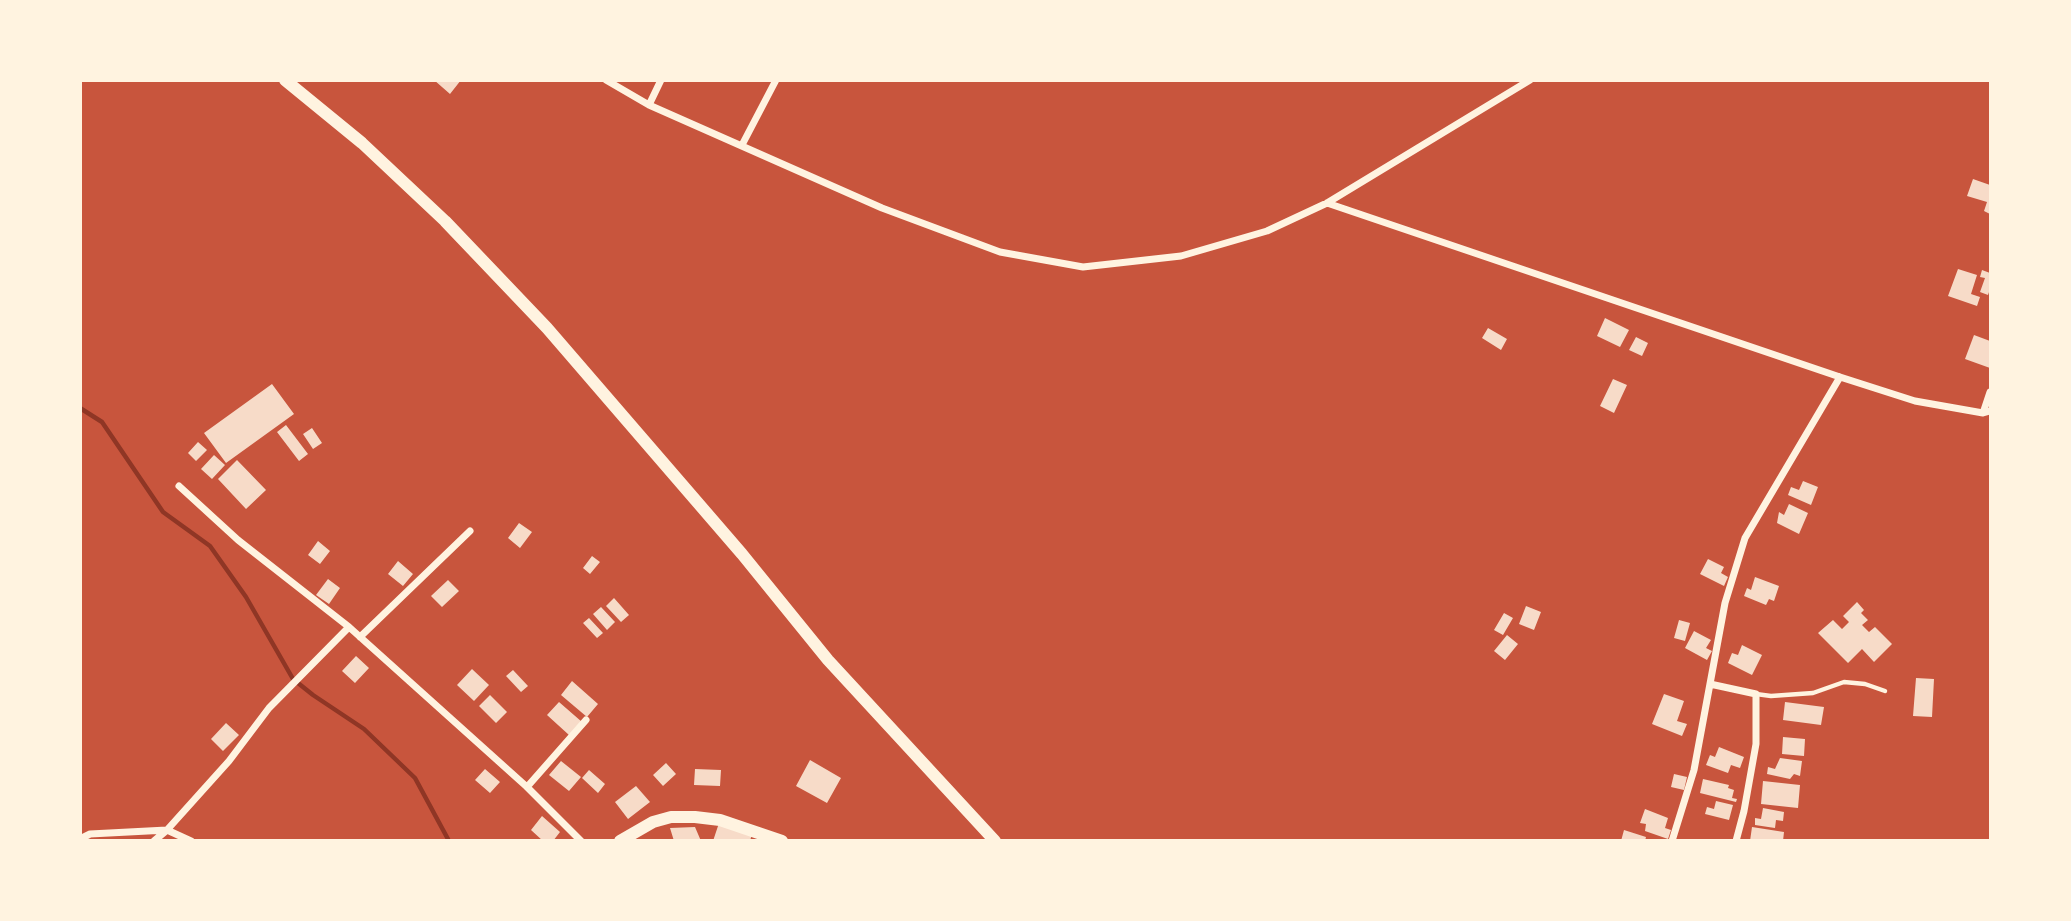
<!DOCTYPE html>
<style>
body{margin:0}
#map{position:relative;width:2071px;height:921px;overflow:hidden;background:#c8553d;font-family:"Space Grotesk",sans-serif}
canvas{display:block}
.frame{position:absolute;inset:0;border:82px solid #fff3e0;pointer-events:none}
</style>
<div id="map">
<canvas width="2071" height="921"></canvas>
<div class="frame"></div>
</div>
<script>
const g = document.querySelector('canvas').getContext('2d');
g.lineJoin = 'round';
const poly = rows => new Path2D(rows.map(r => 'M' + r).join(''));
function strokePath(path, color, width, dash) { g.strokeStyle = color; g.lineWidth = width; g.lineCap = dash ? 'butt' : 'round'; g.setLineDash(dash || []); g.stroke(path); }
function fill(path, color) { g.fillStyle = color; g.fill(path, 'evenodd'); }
const stream = poly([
 [80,408,102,422,163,512,210,546,246,597,293,679,313,695,364,729,415,778,449,841]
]);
const building = poly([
 [434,80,461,80,450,94],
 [1973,179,1990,185,1990,214,1984,211,1987,202,1967,196],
 [1958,269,1977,275,1971,294,1980,297,1977,306,1948,296],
 [1982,270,1990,273,1990,289,1988,295,1980,292,1985,278,1980,277],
 [1605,318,1629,330,1620,347,1597,336],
 [1488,328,1507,339,1501,350,1482,338],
 [1974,335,1990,341,1990,368,1965,359],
 [1636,337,1648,343,1642,356,1629,350],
 [1613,379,1627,385,1614,413,1600,406],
 [272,384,294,414,226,463,204,433],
 [286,425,308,454,299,461,277,432],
 [312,428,322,443,313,449,303,434],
 [198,442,207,450,196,461,188,453],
 [214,455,225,465,212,479,201,469],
 [237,460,266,490,246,509,218,479],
 [1803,481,1818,487,1811,505,1788,495,1791,487,1799,490],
 [1789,504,1808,513,1799,534,1777,523,1779,512,1784,515],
 [519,523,532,532,520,548,508,538],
 [318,541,330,551,320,564,308,555],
 [592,556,600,562,590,574,583,568],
 [1708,559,1724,567,1721,573,1728,577,1724,586,1700,574],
 [398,561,413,574,403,586,388,574],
 [1755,577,1779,586,1774,601,1769,599,1766,605,1744,596,1747,588,1751,590],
 [328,579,340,588,329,604,316,595],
 [448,580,459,591,442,607,431,596],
 [614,598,629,615,621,622,606,606],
 [1857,602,1864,610,1861,613,1868,620,1862,625,1869,632,1875,627,1892,644,1874,662,1862,649,1848,663,1818,633,1833,620,1842,629,1849,622,1843,616],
 [1526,606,1541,612,1534,630,1519,624],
 [601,607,615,622,607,630,593,614],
 [1504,613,1513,618,1503,635,1494,630],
 [589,618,603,633,597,638,583,623],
 [1679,620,1690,623,1685,641,1674,638],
 [1694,631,1711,640,1706,648,1712,651,1707,660,1685,648],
 [1507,635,1518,644,1505,660,1494,651],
 [1742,645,1762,655,1752,675,1728,663,1732,653,1738,655],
 [356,656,369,668,355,683,342,671],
 [472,669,489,685,474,701,457,685],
 [513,670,528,686,521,692,506,676],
 [1916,678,1934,679,1932,717,1913,716],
 [572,681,598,704,587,717,561,695],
 [1664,694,1684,701,1677,721,1687,724,1682,736,1652,724],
 [490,695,507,712,496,723,479,706],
 [559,702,582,722,569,735,547,715],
 [1785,702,1824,707,1821,725,1783,720],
 [226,723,239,735,223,751,211,739],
 [1783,737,1805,739,1804,756,1782,754],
 [1719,747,1744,757,1740,768,1731,765,1728,773,1706,765,1710,755,1715,757],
 [1780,758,1802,761,1800,776,1794,774,1790,779,1767,774,1768,767,1775,769],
 [810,760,841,778,827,803,796,786],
 [561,761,581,777,569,791,549,775],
 [666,763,676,774,663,786,653,775],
 [485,769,500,782,490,793,475,780],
 [695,769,721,770,720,786,694,785],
 [589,770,605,784,598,793,582,778],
 [1674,774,1687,777,1684,790,1671,787],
 [1703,779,1729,785,1728,788,1734,790,1732,798,1737,799,1736,802,1700,793],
 [1763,781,1800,785,1798,808,1761,804],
 [636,786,650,802,628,819,615,802],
 [1716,801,1733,805,1729,820,1705,814,1707,807,1714,809],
 [1763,808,1784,812,1783,821,1776,820,1775,828,1755,825,1755,818,1761,819],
 [1645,809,1668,818,1665,828,1671,830,1668,839,1645,831,1646,824,1640,823],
 [542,816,560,832,553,841,543,841,531,830],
 [719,823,752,834,750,841,713,841],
 [695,827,701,841,674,841,670,828],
 [1752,827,1784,832,1783,841,1750,841],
 [1624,830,1646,837,1645,841,1621,841]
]);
const service = poly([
 [1756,694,1771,696,1813,693,1844,682,1865,684,1885,691]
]);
const minor = poly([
 [606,80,649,105,882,208,1000,252,1083,267,1181,256,1267,231,1327,203,1530,80],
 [649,105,661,80],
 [742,145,776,80],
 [1327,203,1840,377,1915,401,1983,413,1990,411],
 [1983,413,1990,392],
 [179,486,238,540,349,627,527,787,581,841],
 [360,637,470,531],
 [1710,684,1756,694,1756,744,1744,811,1736,841],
 [527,787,586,720],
 [80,839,90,834,167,830,191,841],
 [154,841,167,830,229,761,269,708,349,627],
 [1672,841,1694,770,1725,603,1745,538,1840,377]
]);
const secondary = poly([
 [285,80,362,143,445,221,547,328,742,554,828,660,995,841],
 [620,841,653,822,671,817,695,817,720,820,782,841]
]);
strokePath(stream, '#8f3625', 4.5);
fill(building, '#f7dbc8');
strokePath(service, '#fff3e0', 4.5);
strokePath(minor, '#fff3e0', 7);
strokePath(secondary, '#fff3e0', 12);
</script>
